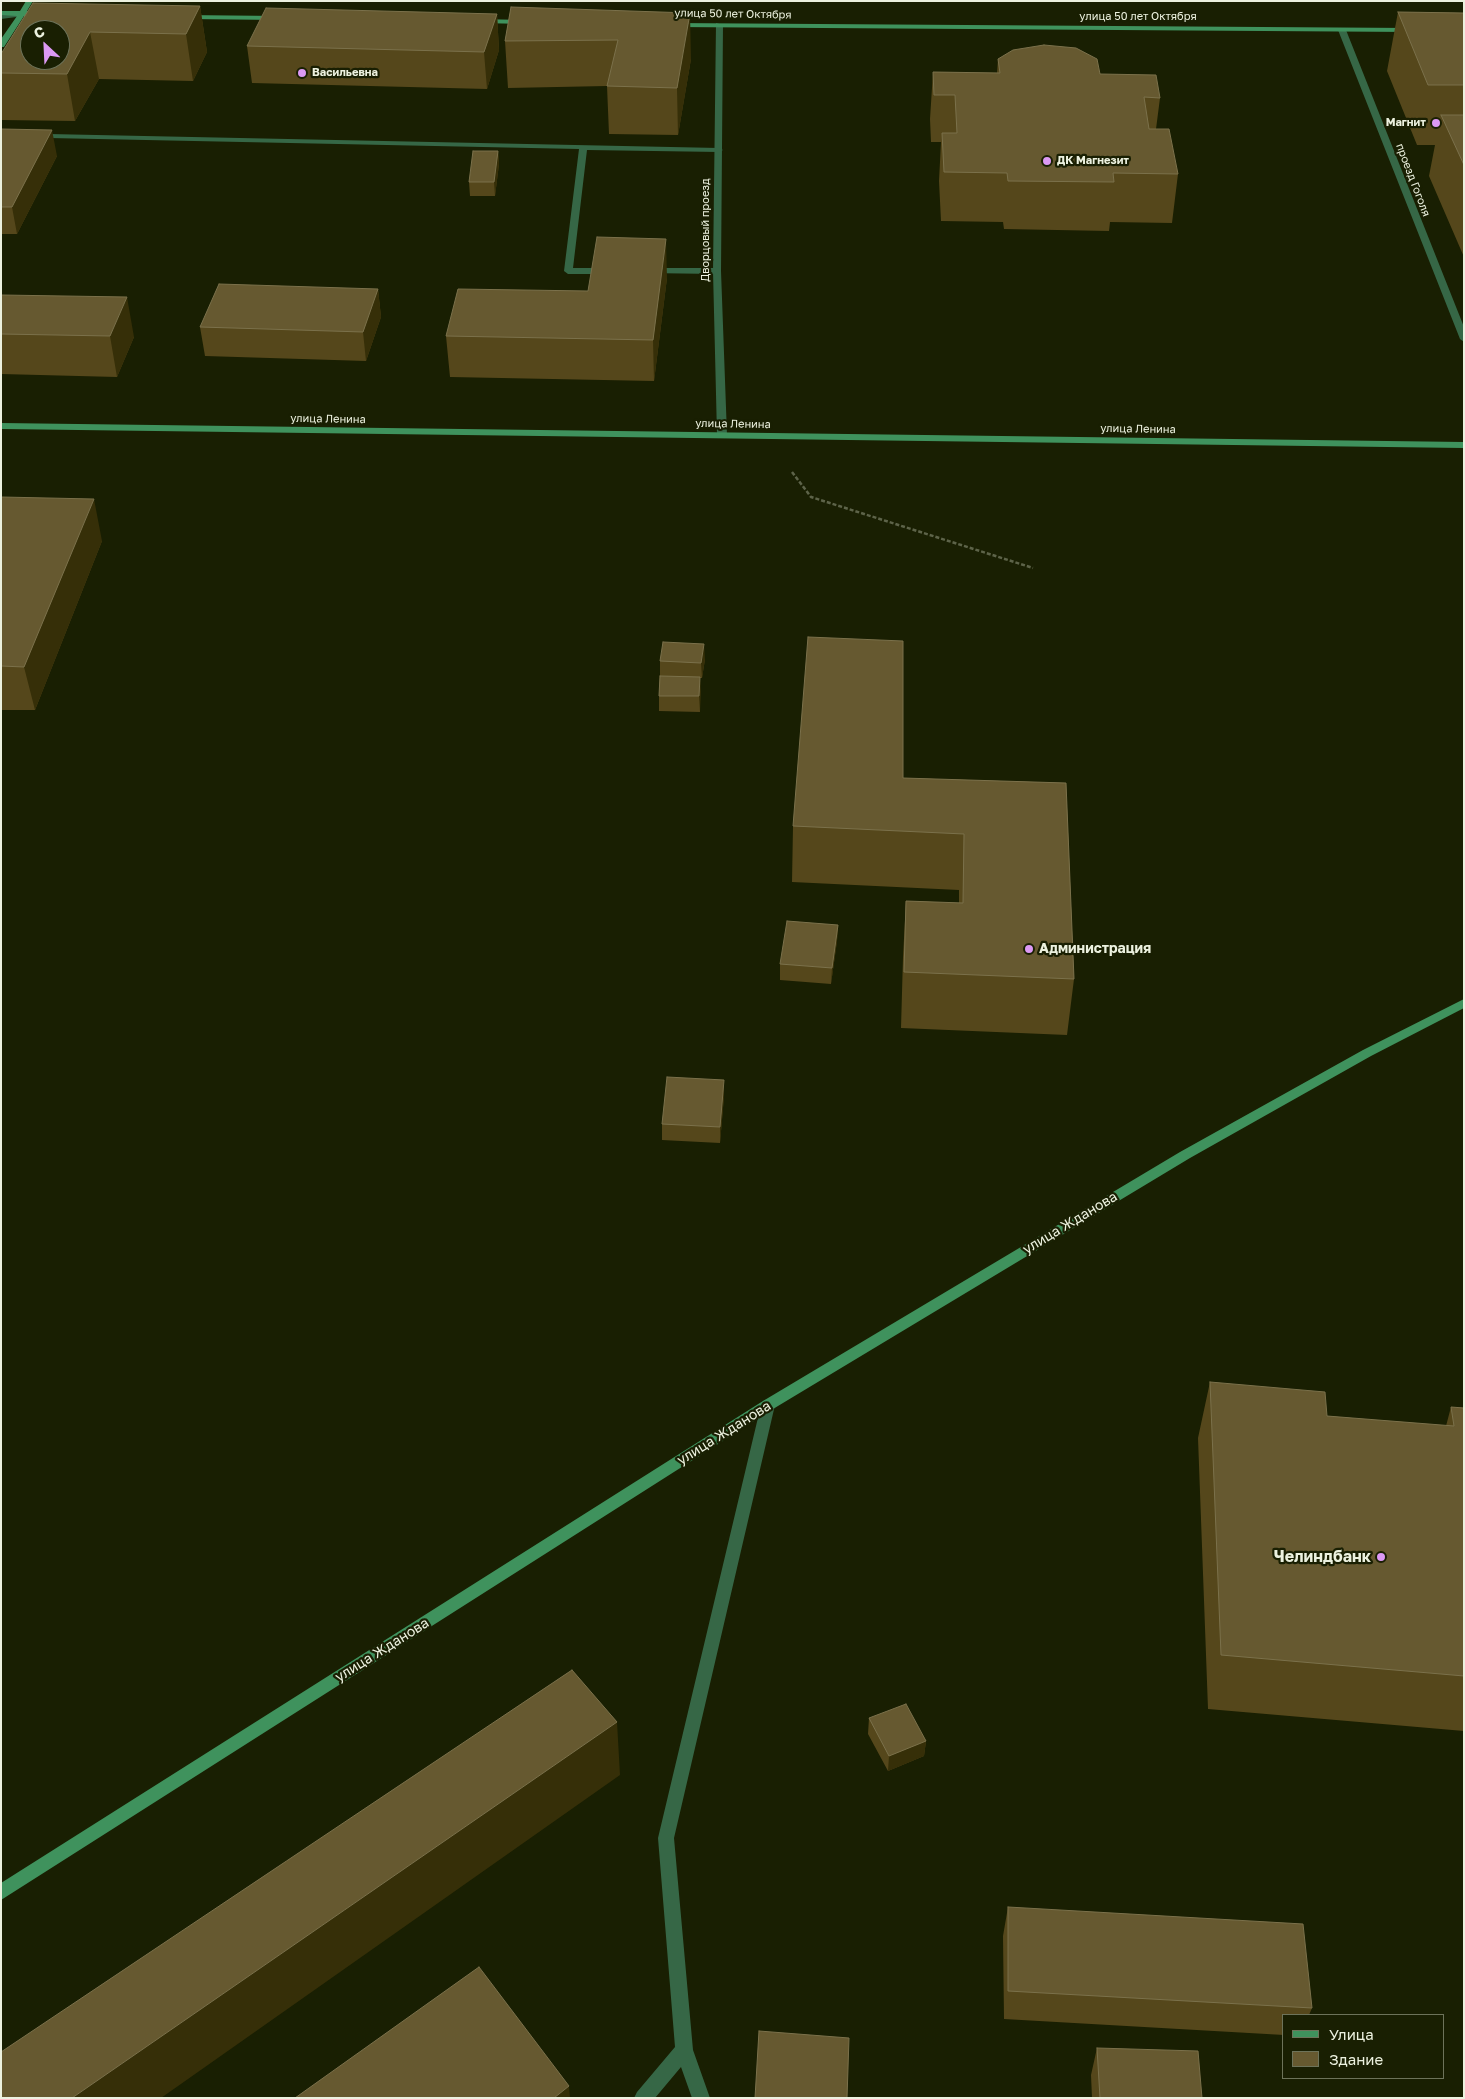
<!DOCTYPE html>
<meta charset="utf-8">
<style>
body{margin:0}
#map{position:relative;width:1465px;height:2099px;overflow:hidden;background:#191f02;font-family:"Golos Text",sans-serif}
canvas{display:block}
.frame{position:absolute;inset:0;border:2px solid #ecf1df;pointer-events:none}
.legend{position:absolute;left:1282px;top:2014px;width:162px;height:65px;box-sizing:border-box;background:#191f02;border:1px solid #6d735a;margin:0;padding:6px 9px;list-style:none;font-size:15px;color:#ecf1df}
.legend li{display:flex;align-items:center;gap:10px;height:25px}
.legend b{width:25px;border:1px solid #6d735a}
.north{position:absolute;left:20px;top:20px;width:50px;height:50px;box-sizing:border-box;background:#191f02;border:1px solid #6d735a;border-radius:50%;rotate:335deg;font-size:14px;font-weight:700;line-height:20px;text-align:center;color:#ecf1df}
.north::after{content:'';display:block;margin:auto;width:18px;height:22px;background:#dc99f4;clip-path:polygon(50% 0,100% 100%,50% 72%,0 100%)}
</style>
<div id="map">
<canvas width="1465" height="2099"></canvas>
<div class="frame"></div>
<ul class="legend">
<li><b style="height:6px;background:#3f925d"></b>Улица</li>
<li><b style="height:14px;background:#665930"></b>Здание</li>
</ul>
<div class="north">С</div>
</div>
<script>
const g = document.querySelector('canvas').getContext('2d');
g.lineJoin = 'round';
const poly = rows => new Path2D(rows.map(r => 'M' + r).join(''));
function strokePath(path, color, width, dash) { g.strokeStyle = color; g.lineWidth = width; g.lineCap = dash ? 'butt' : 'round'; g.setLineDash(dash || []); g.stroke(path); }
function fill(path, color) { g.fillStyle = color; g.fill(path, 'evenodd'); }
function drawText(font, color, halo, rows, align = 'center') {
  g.font = font + ' "Golos Text",sans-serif'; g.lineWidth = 4.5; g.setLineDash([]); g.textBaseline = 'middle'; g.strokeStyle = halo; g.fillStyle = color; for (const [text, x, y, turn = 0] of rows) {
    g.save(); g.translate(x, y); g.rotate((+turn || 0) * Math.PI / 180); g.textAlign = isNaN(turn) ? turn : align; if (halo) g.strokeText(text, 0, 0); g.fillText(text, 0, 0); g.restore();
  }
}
const path = poly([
 [792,472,811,497,1033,568]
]);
const lane = poly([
 [21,12,24,12,24,16,1,19,1,15,21,12],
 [1,133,719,148,723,150,719,152,587,150,573,268,607,268,611,271,607,274,568,274,564,271,579,149,1,137,1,133],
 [649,268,717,268,721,271,717,274,646,273,645,271,649,268],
 [768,1399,773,1401,775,1405,674,1838,693,2050,710,2098,692,2098,681,2067,655,2098,634,2098,637,2092,675,2047,658,1838,761,1405,763,1401,768,1399]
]);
const street = poly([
 [716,23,723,25,721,271,727,435,722,438,717,435,713,271,716,23],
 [1339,28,1346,30,1464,327,1464,342,1460,339,1338,30,1339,28]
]);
const secondary = poly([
 [26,1,33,1,27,11,41,12,45,14,41,16,24,16,4,47,1,47,1,39,17,16,1,15,1,11,20,11,26,1],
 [183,15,279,16,283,18,279,20,186,19,182,17,183,15],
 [478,19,524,20,528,22,524,24,481,23,477,21,478,19],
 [671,23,1411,28,1415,30,1411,32,674,27,671,27,671,23],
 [1,423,1464,442,1464,448,1,429,1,423],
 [1464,999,1464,1008,1371,1056,1190,1158,773,1409,1,1900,1,1883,763,1401,1180,1152,1363,1050,1464,999]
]);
const wall = poly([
 [200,6,207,52,193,81,99,79,75,121,1,120,1,54],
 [511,7,691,59,678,135,609,134,607,86,508,88,505,41],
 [1398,12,1464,13,1464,257,1429,176,1435,145,1417,145,1387,71],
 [497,14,499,50,487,89,252,83,247,46],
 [998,59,1100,74,1160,98,1156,129,1178,174,1172,223,1110,222,1109,231,1004,229,1003,222,941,221,939,181,941,142,931,142,930,119,933,72,997,73],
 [1,129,57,156,17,234,1,234],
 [498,151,499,164,495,196,470,196,469,182],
 [667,278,654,381,450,377,446,336,588,291],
 [378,289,381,317,366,361,205,356,200,327],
 [1,295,134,337,117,377,1,374],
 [1,497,102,541,35,710,1,710],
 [705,659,702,678,700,678,700,712,659,711,659,696,660,676,660,661],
 [903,778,1066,783,1074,979,1067,1035,901,1028,903,957,906,901,959,903,959,890,792,882,793,826],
 [838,925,837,941,831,984,780,980,780,964],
 [724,1096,720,1143,662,1140,662,1124],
 [1210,1382,1327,1416,1446,1426,1451,1407,1464,1408,1464,1731,1208,1709,1198,1438],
 [869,1718,926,1741,924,1756,888,1771,868,1734],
 [1008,1907,1312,2008,1309,2015,1284,2015,1284,2035,1004,2019,1003,1936],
 [1097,2048,1202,2098,1092,2098,1091,2075]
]);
const shadedWall = poly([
 [200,6,207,52,193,81,186,34],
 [690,13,691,59,678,135,677,88],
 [497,14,499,50,487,89,484,52],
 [90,32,99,79,75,121,67,74],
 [52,130,57,156,17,234,12,207],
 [498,151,499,164,495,196,494,182],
 [666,239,667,278,654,381,653,340],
 [378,289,381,317,366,361,363,332],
 [127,297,134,337,117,377,110,336],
 [94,499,102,541,35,710,24,667],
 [704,644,705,659,702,678,701,663],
 [700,677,701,692,700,712,699,696],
 [838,925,837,941,831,984,832,968],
 [724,1080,724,1096,720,1143,720,1127],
 [617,1722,620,1775,161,2098,72,2098],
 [926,1741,924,1756,888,1771,889,1756],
 [569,2086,570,2098,554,2098]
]);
const building = poly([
 [33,3,200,6,186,34,90,32,67,74,1,73,1,54,33,3],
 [30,30,60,30,60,60,30,60,30,30],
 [511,7,690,13,677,88,607,86,618,40,505,41,511,7],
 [266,8,497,14,484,52,247,46,266,8],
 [1398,12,1464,13,1464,85,1428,85,1398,12],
 [1044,45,1076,48,1097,59,1100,74,1156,75,1160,98,1144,97,1149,129,1169,129,1178,174,1113,173,1114,182,1008,181,1007,173,944,172,942,133,957,133,955,95,934,95,933,72,1000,73,998,59,1013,50,1044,45],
 [1441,115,1464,115,1464,165,1441,115],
 [1,129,52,130,12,207,1,207,1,129],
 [473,151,498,151,494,182,469,182,473,151],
 [597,237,666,239,653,340,446,336,458,289,588,291,597,237],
 [219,284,378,289,363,332,200,327,219,284],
 [1,295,127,297,110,336,1,334,1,295],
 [1,497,94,499,24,667,1,666,1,497],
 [808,637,903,641,903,778,1066,783,1074,979,904,972,906,901,963,903,964,834,793,826,808,637],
 [663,642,704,644,701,663,660,661,663,642],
 [660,676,700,677,699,696,659,696,660,676],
 [787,921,838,925,832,968,780,964,787,921],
 [667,1077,724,1080,720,1127,662,1124,667,1077],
 [1210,1382,1325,1392,1327,1416,1454,1426,1451,1407,1464,1408,1464,1676,1221,1655,1210,1382],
 [572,1670,617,1722,72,2098,1,2098,1,2052,572,1670],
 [906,1704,926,1741,889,1756,869,1718,906,1704],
 [1008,1907,1303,1924,1312,2008,1008,1991,1008,1907],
 [479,1967,569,2086,554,2098,295,2098,479,1967],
 [759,2031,849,2038,847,2098,755,2098,759,2031],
 [1097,2048,1198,2051,1202,2098,1100,2098,1097,2048]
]);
const markers = [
 [302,73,5,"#dc99f4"],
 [1436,123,5,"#dc99f4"],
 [1047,161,5,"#dc99f4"],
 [1029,949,5,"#dc99f4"],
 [1381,1557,5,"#dc99f4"]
];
const farStreetnames = [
 ["улица 50 лет Октября",733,14,1],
 ["улица 50 лет Октября",1138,17],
 ["проезд Гоголя",1413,180,69],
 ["Дворцовый проезд",706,230,-90],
 ["улица Ленина",328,419,1],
 ["улица Ленина",733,424,1],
 ["улица Ленина",1138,429,1]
];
const farPoinames = [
 ["Васильевна",312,73],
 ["Магнит",1426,123,"right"],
 ["ДК Магнезит",1057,161]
];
const poiNames = [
 ["Администрация",1039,949]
];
const streetNames = [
 ["улица Жданова",1070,1223,-31],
 ["улица Жданова",724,1433,-32],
 ["улица Жданова",382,1650,-32]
];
const nearPoinames = [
 ["Челиндбанк",1371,1557]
];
strokePath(path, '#5d6349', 2.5, [4, 2]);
fill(lane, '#366746');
fill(street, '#366746');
fill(secondary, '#3f925d');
fill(wall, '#55471b');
fill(shadedWall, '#362f08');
fill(building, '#665930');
strokePath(building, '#7b714b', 1);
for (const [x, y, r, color] of markers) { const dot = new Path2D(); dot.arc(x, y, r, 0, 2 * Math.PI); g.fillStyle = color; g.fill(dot); strokePath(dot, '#191f02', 2); }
drawText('11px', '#ecf1df', '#191f02', farStreetnames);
drawText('bold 11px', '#ecf1df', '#191f02', farPoinames, 'left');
drawText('bold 14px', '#ecf1df', '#191f02', poiNames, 'left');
drawText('14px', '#ecf1df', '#191f02', streetNames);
drawText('bold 16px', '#ecf1df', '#191f02', nearPoinames, 'right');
</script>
